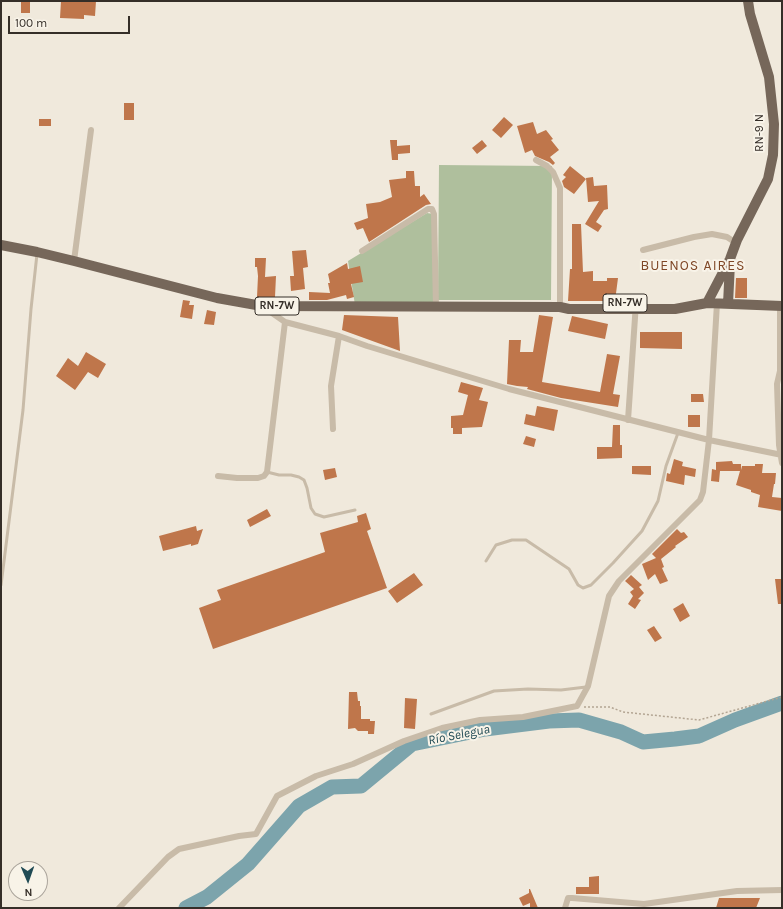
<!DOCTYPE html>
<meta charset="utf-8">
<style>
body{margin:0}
#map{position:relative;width:783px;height:909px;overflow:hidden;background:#f0e9dc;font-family:Karla,sans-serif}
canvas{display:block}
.frame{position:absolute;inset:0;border:2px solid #352e28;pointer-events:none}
.north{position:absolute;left:8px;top:861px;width:40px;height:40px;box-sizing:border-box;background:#f8f3e8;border:1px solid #aaa49b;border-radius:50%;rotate:178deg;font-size:11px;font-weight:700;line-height:16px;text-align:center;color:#352e28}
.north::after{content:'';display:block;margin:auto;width:14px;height:18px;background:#204a54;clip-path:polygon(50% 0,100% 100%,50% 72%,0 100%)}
.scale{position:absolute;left:8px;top:16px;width:122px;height:18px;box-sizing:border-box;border:2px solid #352e28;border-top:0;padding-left:5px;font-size:12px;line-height:14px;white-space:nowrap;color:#352e28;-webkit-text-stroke:3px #f8f3e8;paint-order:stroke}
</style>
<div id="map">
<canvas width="783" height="909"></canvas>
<div class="frame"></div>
<div class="north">N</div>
<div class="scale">100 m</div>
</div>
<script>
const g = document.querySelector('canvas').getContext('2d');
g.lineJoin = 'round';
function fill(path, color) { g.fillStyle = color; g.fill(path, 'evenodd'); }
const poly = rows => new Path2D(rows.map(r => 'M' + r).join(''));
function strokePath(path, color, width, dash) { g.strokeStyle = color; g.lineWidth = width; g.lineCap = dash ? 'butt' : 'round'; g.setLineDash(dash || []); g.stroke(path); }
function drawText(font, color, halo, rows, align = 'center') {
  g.font = font + ' Karla,sans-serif'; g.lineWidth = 4; g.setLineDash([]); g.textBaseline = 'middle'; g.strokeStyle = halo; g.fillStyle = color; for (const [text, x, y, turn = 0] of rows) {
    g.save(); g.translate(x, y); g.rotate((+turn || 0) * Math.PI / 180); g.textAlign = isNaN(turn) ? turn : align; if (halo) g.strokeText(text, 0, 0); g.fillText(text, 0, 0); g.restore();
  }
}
const green = poly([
 [439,165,552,166,551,300,438,300],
 [427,213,433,214,434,304,355,305,348,261]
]);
const river = poly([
 [186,908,207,897,248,864,299,806,332,787,361,786,412,744,485,729,549,721,579,720,621,732,643,742,675,739,699,736,735,720,782,703]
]);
const building = poly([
 [21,1,30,1,30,13,21,13],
 [61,1,96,1,95,16,84,15,84,19,60,18],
 [124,103,134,103,134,120,124,120],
 [504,117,513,125,501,138,492,130],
 [39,119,51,119,51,126,39,126],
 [533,122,537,134,546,130,553,139,551,140,559,150,550,157,555,163,553,165,549,162,535,156,532,150,525,153,517,126],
 [390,140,397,140,397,146,410,145,410,153,398,154,398,160,392,160],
 [482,140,487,146,477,154,472,148],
 [570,166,586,179,574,194,564,187,562,181,566,177,563,175],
 [406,171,414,171,415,186,420,186,420,197,424,194,431,204,426,205,369,242,363,228,357,230,354,223,368,218,366,204,380,202,392,197,389,180,406,178],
 [593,177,594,186,607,185,608,209,604,210,596,222,602,226,598,232,585,224,599,201,588,202,586,178],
 [572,224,581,224,583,272,593,271,593,281,607,281,607,278,618,278,615,301,568,301,570,269,572,269],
 [306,250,308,267,303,268,305,289,291,291,290,276,294,276,292,251],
 [255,258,266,258,265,277,276,276,275,297,257,297,258,276,257,267,255,267],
 [347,263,348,269,360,266,363,282,351,284,354,297,347,299,346,295,327,300,309,300,309,292,330,293,328,283,330,283,328,274],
 [736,278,747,278,747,298,735,298],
 [183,300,190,301,189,305,194,305,192,319,180,317],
 [207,310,216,312,214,325,204,324],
 [344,315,398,317,400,351,342,330],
 [539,315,553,317,542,382,600,392,607,354,620,356,613,394,620,395,618,407,561,398,527,389,528,387,517,386,507,384,509,340,521,340,520,352,533,352],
 [572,316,608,324,605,339,568,331],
 [640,332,682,332,682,349,640,348],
 [86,352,106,364,98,378,88,372,75,390,56,376,68,358,78,366],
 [461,382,483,388,479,400,488,402,482,427,462,428,462,434,453,434,453,428,451,428,451,416,463,415,468,395,458,392],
 [691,394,703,394,704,402,691,402],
 [537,406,558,410,554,431,524,424,526,414,535,416],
 [688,415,700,415,700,427,688,427],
 [613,425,620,425,620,445,622,445,622,458,597,459,597,447,612,447],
 [526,436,536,439,534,447,523,444],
 [674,459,683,462,682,466,696,469,695,477,685,475,684,485,666,481,667,473,670,474],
 [732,461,733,464,741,464,741,470,742,466,755,466,755,464,763,464,762,473,776,473,775,484,774,484,772,497,782,498,782,511,758,507,760,495,751,492,751,490,736,485,740,471,720,471,719,482,711,481,712,469,716,470,716,462],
 [632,466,651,466,651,475,632,474],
 [335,468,337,477,325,480,323,470],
 [267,509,271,516,250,527,247,520],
 [366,513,371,529,367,531,387,588,213,649,199,608,221,600,217,590,325,552,320,533,358,522,357,516],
 [196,526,197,531,203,529,198,544,191,546,191,544,163,551,159,536],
 [677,529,681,533,684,532,688,537,675,546,676,547,661,559,664,567,662,568,668,581,660,584,655,574,648,580,642,564,656,558,652,554],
 [414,573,423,585,397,603,388,591],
 [631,575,642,585,639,587,644,593,638,599,641,600,635,609,628,604,633,596,630,592,634,589,625,581],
 [775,579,782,579,782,604,778,604],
 [683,603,690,616,680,622,673,609],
 [654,626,662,638,655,642,647,630],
 [349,692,357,692,358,701,360,701,360,706,361,706,361,719,370,719,370,721,375,721,374,734,368,734,368,731,358,731,355,728,348,729],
 [405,698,417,699,415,729,404,728],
 [599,876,599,894,576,894,576,887,589,887,589,877],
 [529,889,530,889,538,908,530,908,530,903,523,906,519,898,529,893],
 [719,898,760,898,756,908,716,908]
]);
const path = poly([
 [584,707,610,707,623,712,699,720,782,697]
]);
const lane = poly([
 [267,472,279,475,291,475,299,477,304,480,307,488,311,508,315,514,324,517,355,510],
 [486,561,496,545,512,540,526,540,569,569,578,585,583,588,591,585,613,563,642,531,658,501,666,466,678,433],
 [1,585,23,410,31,309,37,254],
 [431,714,494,691,528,689,561,690,586,687]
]);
const street = poly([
 [536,160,547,166,553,172,560,188,560,307],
 [643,250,694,237,712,234,727,237,736,243],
 [362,251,428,209,432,209,434,214,436,307],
 [74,261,91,130],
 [262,306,285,322,339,336,367,346,509,389,709,440,782,455],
 [780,306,780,371,777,384,779,445,782,463],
 [628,420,636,303],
 [333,429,331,386,339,336],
 [218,476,237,478,258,478,264,476,267,472,285,322],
 [119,908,168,857,179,849,239,836,256,834,277,796,316,776,353,764,404,741,442,728,480,720,523,717,577,706,588,686,609,596,619,581,700,500,703,492,709,440,717,303],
 [565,908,568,898,572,898,644,904,737,891,782,890]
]);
const primary = poly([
 [1,245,37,252,74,261,217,298,262,306,560,307,569,309,675,309,707,303,782,306],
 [707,303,730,259,737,240,768,179,773,155,774,124,769,77,750,14,748,1],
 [728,304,730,263]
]);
const shields = [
 [625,303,44],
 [277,306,44]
];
const shieldNames = [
 ["RN-7W",625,303],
 ["RN-7W",277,306]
];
const streetNames = [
 ["RN-9 N",760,133,-90]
];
const waterNames = [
 ["Río Selegua",459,735,-11]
];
const quarterNames = [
 ["BUENOS AIRES",693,266]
];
fill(green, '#afbf9d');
strokePath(river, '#7ca4ac', 15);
fill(building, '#bf764b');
strokePath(path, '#b3a593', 1.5, [2, 2]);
strokePath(lane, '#c8bba8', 3);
strokePath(street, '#c8bba8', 6);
strokePath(primary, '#76675a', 10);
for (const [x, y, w] of shields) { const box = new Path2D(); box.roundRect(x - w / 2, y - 9, w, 18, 3); g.fillStyle = '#f8f3e8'; g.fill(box); strokePath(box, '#352e28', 1); }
drawText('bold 11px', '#352e28', null, shieldNames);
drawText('12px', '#352e28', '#f8f3e8', streetNames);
drawText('italic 13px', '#204a54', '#f8f3e8', waterNames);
g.letterSpacing = '1px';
drawText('14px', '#7f4726', '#f8f3e8', quarterNames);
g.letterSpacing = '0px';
</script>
